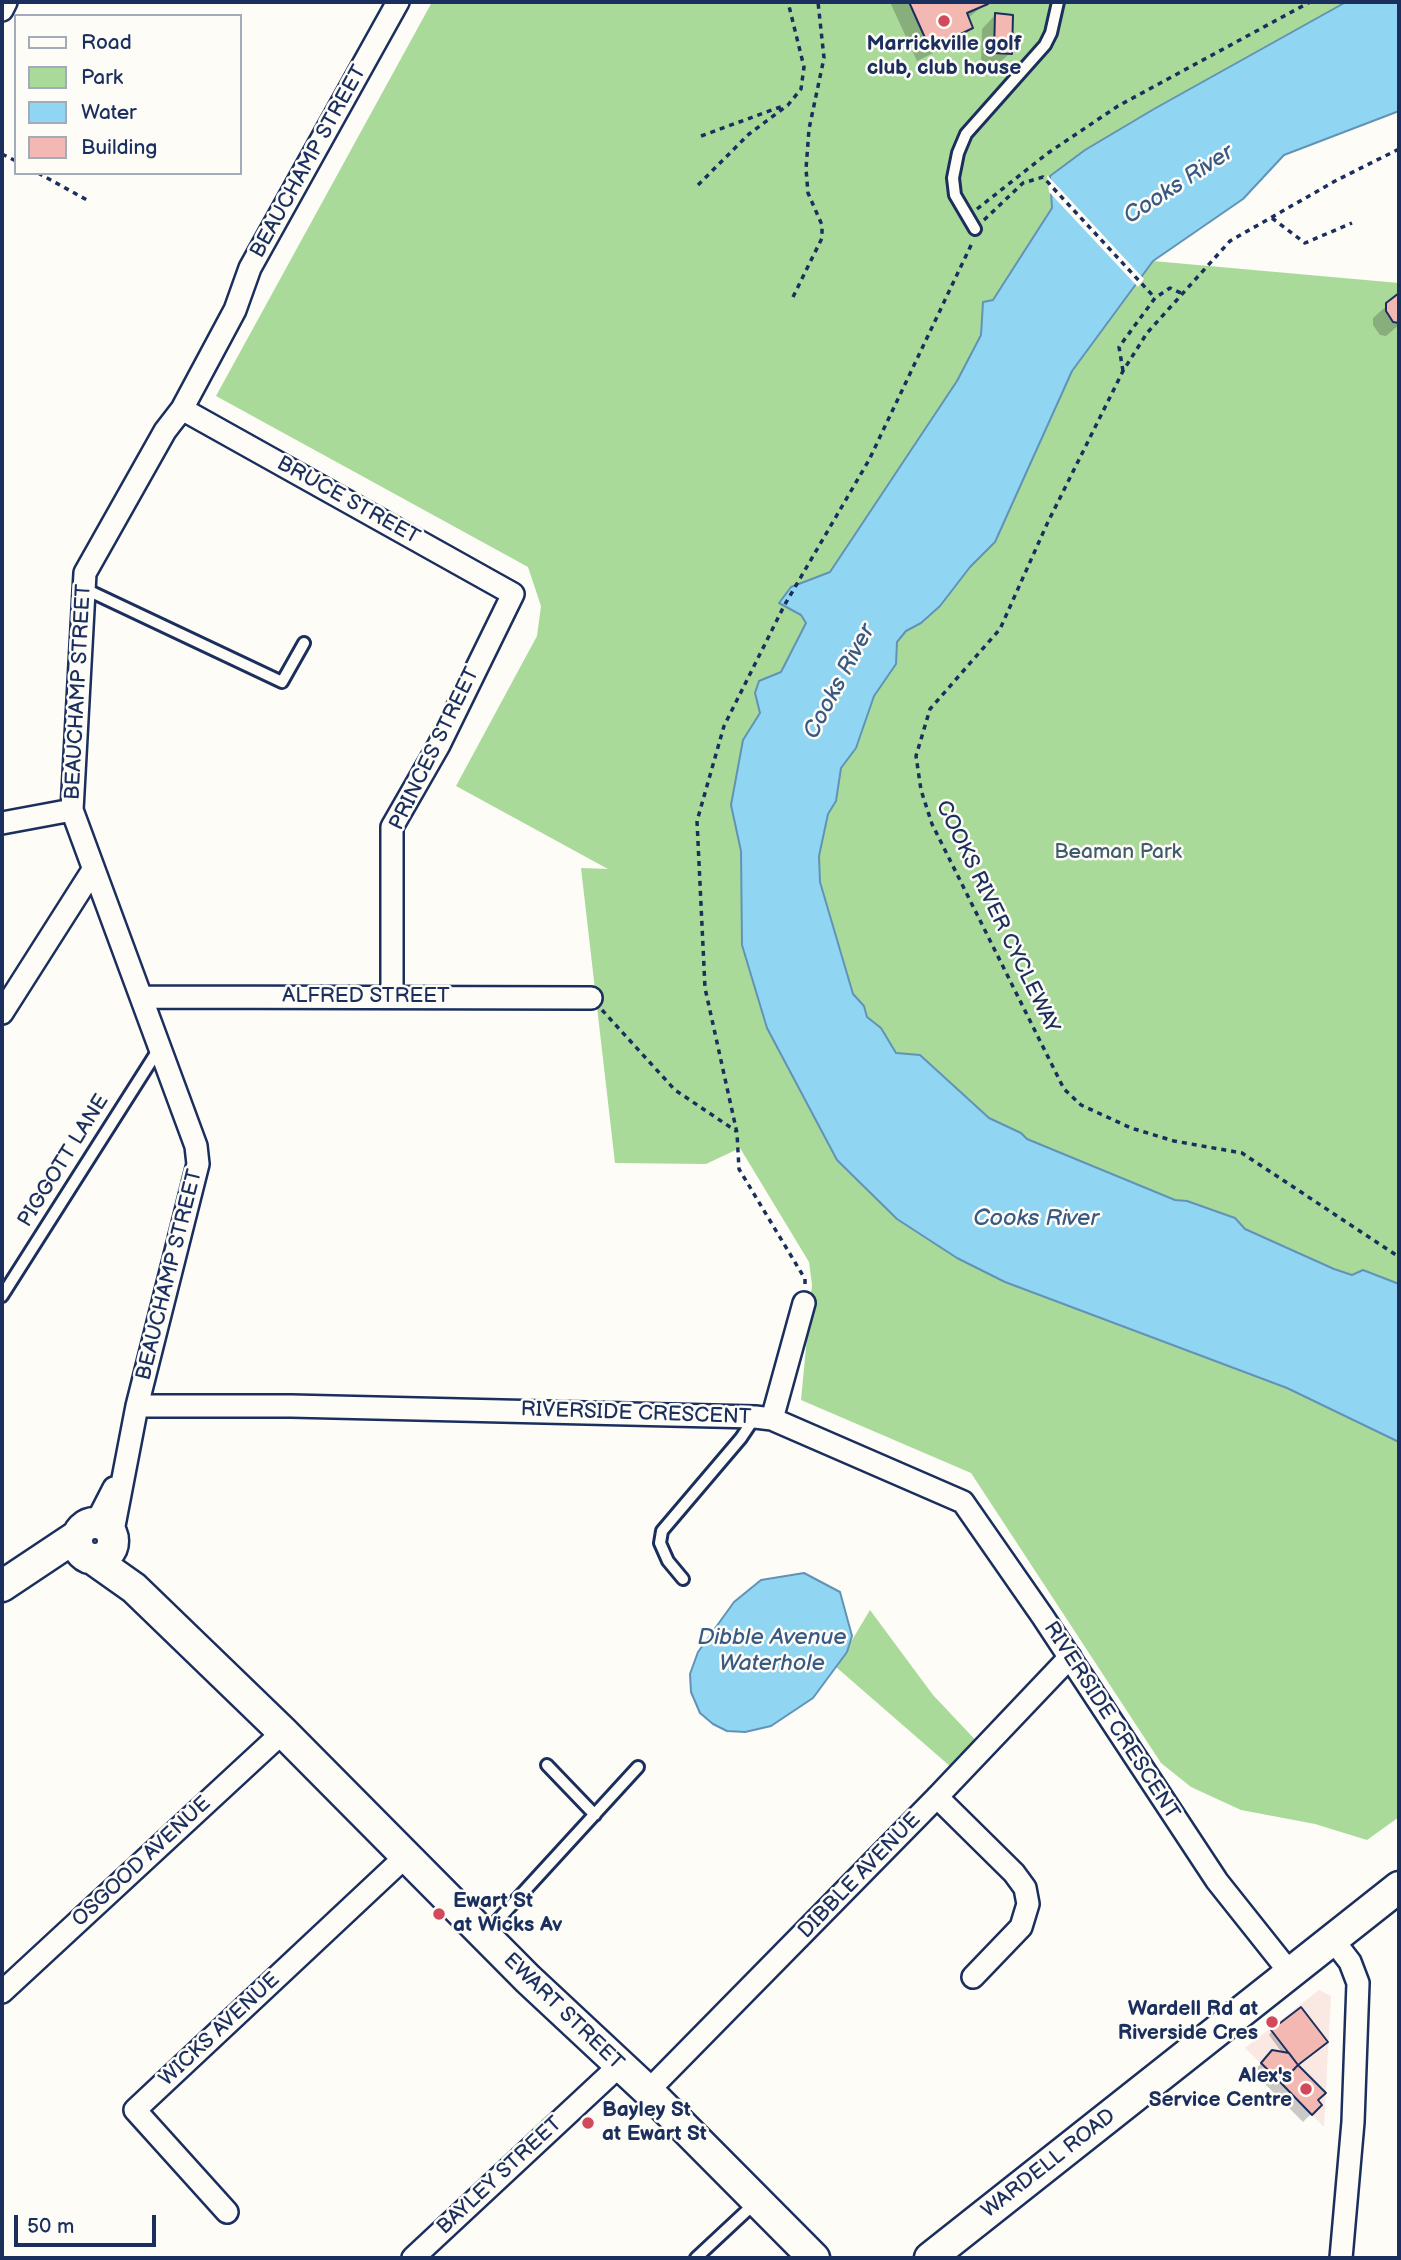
<!DOCTYPE html>
<style>
body{margin:0}
#map{position:relative;width:1401px;height:2260px;overflow:hidden;background:#fdfcf7;font-family:"Balsamiq Sans",sans-serif}
canvas{display:block}
.frame{position:absolute;inset:0;border:4px solid #1b2f5e;pointer-events:none}
.legend{position:absolute;left:14px;top:14px;width:228px;height:161px;box-sizing:border-box;background:#fdfcf7;border:2px solid #a3aaba;margin:0;padding:9px 12px;list-style:none;font-size:21px;color:#1b2f5e}
.legend li{display:flex;align-items:center;gap:14px;height:35px}
.legend b{width:35px;border:2px solid #a3aaba}
.scale{position:absolute;left:14px;top:2215px;width:142px;height:32px;box-sizing:border-box;border:4px solid #1b2f5e;border-top:0;padding-left:9px;font-size:21px;line-height:24px;white-space:nowrap;color:#1b2f5e;-webkit-text-stroke:5px #fdfcf7;paint-order:stroke}
</style>
<div id="map">
<canvas width="1401" height="2260"></canvas>
<div class="frame"></div>
<ul class="legend">
<li><b style="height:9px;background:#fdfcf7"></b>Road</li>
<li><b style="height:19px;background:#aada9a"></b>Park</li>
<li><b style="height:19px;background:#90d6f2"></b>Water</li>
<li><b style="height:19px;background:#f4b8b3"></b>Building</li>
</ul>
<div class="scale">50 m</div>
</div>
<script>
const g = document.querySelector('canvas').getContext('2d');
g.lineJoin = 'round';
function fill(path, color) { g.fillStyle = color; g.fill(path, 'evenodd'); }
const poly = rows => new Path2D(rows.map(r => 'M' + r).join(''));
function strokePath(path, color, width, dash) { g.strokeStyle = color; g.lineWidth = width; g.lineCap = dash ? 'butt' : 'round'; g.setLineDash(dash || []); g.stroke(path); }
function drawText(font, color, halo, rows, align = 'center') {
  g.font = font + ' "Balsamiq Sans",sans-serif'; g.lineWidth = 5; g.setLineDash([]); g.textBaseline = 'middle'; g.strokeStyle = halo; g.fillStyle = color; for (const [text, x, y, turn = 0] of rows) {
    g.save(); g.translate(x, y); g.rotate((+turn || 0) * Math.PI / 180); g.textAlign = isNaN(turn) ? turn : align; if (halo) g.strokeText(text, 0, 0); g.fillText(text, 0, 0); g.restore();
  }
}
const built = poly([
 [1319,1990,1331,1996,1324,2127,1245,2048]
]);
const green = poly([
 [432,2,1346,2,1154,109,1053,189,1052,208,1039,232,993,300,983,302,981,335,957,381,830,572,792,587,779,602,801,615,806,623,781,672,759,681,755,693,760,713,743,740,731,805,741,850,742,945,767,1028,837,1160,897,1219,957,1258,1005,1282,1287,1388,1399,1442,1399,1817,1367,1840,1315,1824,1241,1810,1191,1787,1161,1763,971,1473,801,1400,812,1285,809,1262,740,1148,706,1164,615,1163,581,868,608,869,456,786,537,636,541,606,528,567,216,396],
 [1153,261,1399,283,1399,1284,1363,1270,1352,1275,1334,1269,1244,1229,1235,1218,1187,1202,1175,1200,1027,1139,1021,1133,989,1118,920,1055,896,1053,881,1028,867,1017,864,1006,853,994,820,882,819,856,828,814,836,801,841,768,856,748,874,696,896,664,897,642,906,631,921,623,940,605,970,567,995,542,1072,371],
 [870,1610,933,1695,983,1748,959,1774,836,1667]
]);
const water = poly([
 [1346,2,1399,2,1399,111,1284,155,1243,199,1153,261,1072,371,995,542,970,567,940,606,921,623,906,631,897,642,896,664,874,696,856,748,841,768,836,801,828,814,819,856,820,882,853,994,864,1006,867,1017,881,1028,896,1053,920,1055,989,1118,1021,1133,1027,1139,1175,1200,1187,1201,1235,1218,1245,1229,1334,1269,1352,1275,1363,1270,1399,1284,1399,1442,1287,1388,1005,1282,957,1258,897,1219,837,1160,767,1028,742,945,741,851,731,805,743,740,760,713,755,693,759,681,781,672,806,623,801,615,779,603,791,587,830,572,957,381,981,335,983,302,993,300,1052,208,1050,176,1085,150,1154,109,1346,2],
 [804,1573,840,1592,852,1636,847,1652,813,1698,771,1726,745,1732,727,1731,713,1724,700,1713,691,1692,690,1674,698,1652,734,1602,761,1580,804,1573]
]);
const pier = poly([
 [1047,175,1144,279,1138,287,1049,192]
]);
const shadow = poly([
 [890,2,985,2,986,3,967,19,971,27,958,41,917,61],
 [995,15,1010,53,996,66,981,66,982,29],
 [1399,295,1399,325,1386,336,1380,335,1373,325,1373,318],
 [1272,2031,1297,2064,1320,2105,1303,2122,1253,2072,1263,2061,1283,2054,1269,2035]
]);
const building = poly([
 [909,2,987,2,988,4,967,13,973,28,930,49,909,2],
 [995,13,1013,15,1012,54,994,53,995,13],
 [1399,293,1399,323,1393,322,1386,311,1386,303,1399,293],
 [1301,2007,1328,2042,1298,2065,1271,2030,1301,2007],
 [1272,2050,1289,2053,1298,2065,1281,2083,1261,2063,1272,2050],
 [1298,2065,1326,2093,1318,2100,1322,2105,1312,2115,1281,2083,1298,2065]
]);
const path = poly([
 [701,136,783,106],
 [1399,149,1337,180,1230,241,1147,333,1123,371,1047,524,1000,629,930,709,916,756,921,790,932,824,1064,1089,1081,1105,1131,1128,1174,1141,1242,1153,1399,1257],
 [2,154,16,161],
 [38,173,87,200],
 [698,185,749,134,788,105,801,89,804,67,788,2],
 [977,209,1048,153,1118,106,1310,2],
 [1272,218,1305,243,1352,223],
 [984,220,1023,183,1043,177,1155,298],
 [793,297,822,238,822,225,808,193,806,169,809,129,824,58,818,2],
 [1123,371,1119,347,1155,298,1170,288,1183,294],
 [602,1010,675,1090,736,1131],
 [805,1284,805,1279,739,1169,737,1133,705,988,697,821,724,726,784,606,869,460,973,241]
]);
const lane = poly([
 [975,229,955,195,953,178,958,153,966,134,1045,45,1051,33,1058,2],
 [83,588,282,682,304,643],
 [2,1296,160,1047],
 [683,1579,668,1561,660,1543,662,1531,741,1438,755,1417],
 [547,1765,595,1815],
 [486,1933,638,1767],
 [696,2258,755,2203]
]);
const street = poly([
 [2,10,6,2],
 [182,409,513,594,439,745,392,827,392,997],
 [2,823,72,810],
 [141,997,591,998],
 [2,1013,93,870],
 [137,1406,291,1406,755,1417,772,1419,963,1502,1043,1617,1217,1881,1291,1974],
 [772,1419,804,1303],
 [96,1523,114,1488],
 [112,1536,137,1406,198,1164,196,1146,72,810,85,573,165,431,182,409,235,310,250,268,398,2],
 [937,1797,1014,1873,1025,1888,1028,1904,1021,1927,973,1977],
 [1333,1940,1350,1962,1358,1983,1353,2122,1341,2258],
 [2,1992,283,1732],
 [648,2091,937,1797,1070,1657],
 [227,2212,135,2110,405,1857],
 [413,2258,619,2066]
]);
const secondary = poly([
 '77 1541a18 18 0 1 1 36 0a18 18 0 1 1-36 0Z',
 [93,1559,134,1588,283,1732,528,1979,648,2091,814,2258],
 [2,1586,77,1536],
 [930,2258,1399,1887]
]);
const markers = [
 [944,21,7,"#d1495b"],
 [439,1914,7,"#d1495b"],
 [1272,2022,7,"#d1495b"],
 [1306,2089,7,"#d1495b"],
 [588,2123,7,"#d1495b"]
];
const poiNames = [
 ["Marrickville golf",944,45,"center"],
 ["club, club house",944,69,"center"],
 ["Ewart St",453,1902],
 ["at Wicks Av",453,1926],
 ["Wardell Rd at",1258,2010,"right"],
 ["Riverside Cres",1258,2034,"right"],
 ["Alex's",1292,2077,"right"],
 ["Service Centre",1292,2101,"right"],
 ["Bayley St",602,2111],
 ["at Ewart St",602,2135]
];
const streetNames = [
 ["BEAUCHAMP STREET",309,162,-61],
 ["BRUCE STREET",348,501,29],
 ["BEAUCHAMP STREET",79,692,-87],
 ["PRINCES STREET",435,749,-64],
 ["COOKS RIVER CYCLEWAY",997,917,64],
 ["ALFRED STREET",366,997],
 ["PIGGOTT LANE",64,1161,-58],
 ["BEAUCHAMP STREET",170,1275,-76],
 ["RIVERSIDE CRESCENT",636,1414,2],
 ["RIVERSIDE CRESCENT",1111,1721,57],
 ["OSGOOD AVENUE",142,1862,-43],
 ["DIBBLE AVENUE",860,1876,-46],
 ["EWART STREET",563,2012,44],
 ["WICKS AVENUE",220,2030,-43],
 ["WARDELL ROAD",1049,2164,-38],
 ["BAYLEY STREET",500,2176,-43]
];
const parkNames = [
 ["Beaman Park",1118,853]
];
const waterNames = [
 ["Cooks River",1179,185,-33],
 ["Cooks River",840,682,-62],
 ["Cooks River",1036,1219],
 ["Dibble Avenue",772,1638],
 ["Waterhole",772,1664]
];
fill(built, '#fae8e3');
fill(green, '#aada9a');
fill(water, '#90d6f2');
strokePath(water, '#6193b7', 2);
fill(pier, '#fdfcf7');
fill(shadow, '#0003');
fill(building, '#f4b8b3');
strokePath(building, '#1b2f5e', 2);
strokePath(lane, '#1b2f5e', 16);
strokePath(street, '#1b2f5e', 26);
strokePath(secondary, '#1b2f5e', 35);
strokePath(path, '#1b2f5e', 3.5, [5, 5]);
strokePath(lane, '#fdfcf7', 10);
strokePath(street, '#fdfcf7', 21);
strokePath(secondary, '#fdfcf7', 30);
for (const [x, y, r, color] of markers) { const dot = new Path2D(); dot.arc(x, y, r, 0, 2 * Math.PI); g.fillStyle = color; g.fill(dot); strokePath(dot, '#fdfcf7', 2.5); }
drawText('bold 21px', '#1b2f5e', '#fdfcf7', poiNames, 'left');
drawText('21px', '#1b2f5e', '#fdfcf7', streetNames);
drawText('21px', '#3f5a6d', '#fdfcf7', parkNames);
drawText('italic 23px', '#385983', '#fdfcf7', waterNames);
</script>
